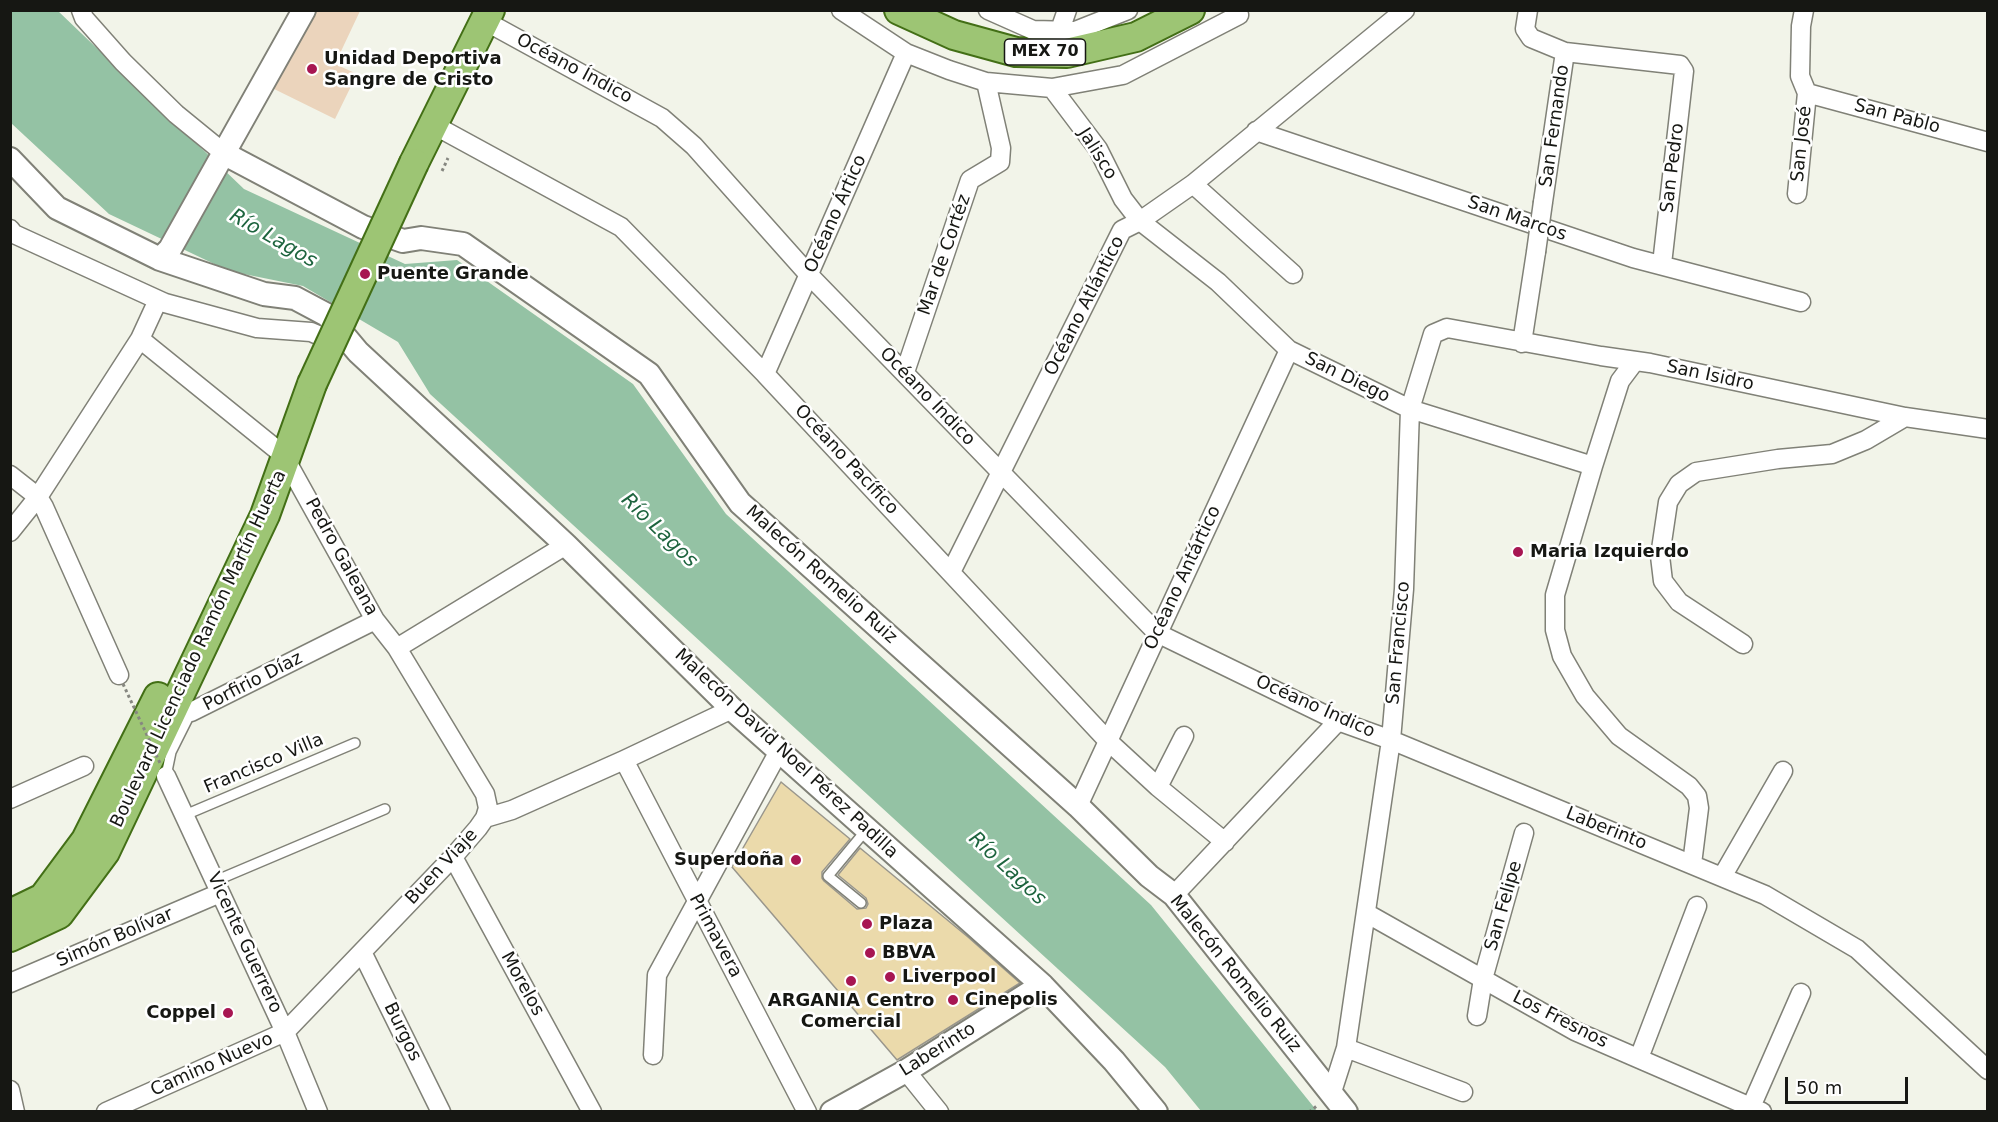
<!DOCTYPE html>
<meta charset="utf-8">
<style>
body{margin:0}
#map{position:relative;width:1998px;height:1122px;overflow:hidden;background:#f2f4e9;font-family:"DejaVu Sans",sans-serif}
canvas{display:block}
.frame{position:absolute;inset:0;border:12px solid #161713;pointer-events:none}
.scale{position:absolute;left:1785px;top:1077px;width:123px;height:27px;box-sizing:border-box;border:3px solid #161713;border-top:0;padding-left:8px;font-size:18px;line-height:21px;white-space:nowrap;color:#161713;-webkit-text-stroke:4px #fff;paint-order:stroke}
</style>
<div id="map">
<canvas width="1998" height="1122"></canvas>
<div class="frame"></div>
<div class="scale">50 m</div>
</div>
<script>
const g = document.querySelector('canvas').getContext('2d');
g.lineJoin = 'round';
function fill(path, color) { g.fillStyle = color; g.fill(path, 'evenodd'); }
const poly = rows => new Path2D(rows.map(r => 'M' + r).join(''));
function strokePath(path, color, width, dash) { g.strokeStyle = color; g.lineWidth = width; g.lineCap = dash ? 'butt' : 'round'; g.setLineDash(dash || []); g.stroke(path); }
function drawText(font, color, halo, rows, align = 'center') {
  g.font = font + ' "DejaVu Sans",sans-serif'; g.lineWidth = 5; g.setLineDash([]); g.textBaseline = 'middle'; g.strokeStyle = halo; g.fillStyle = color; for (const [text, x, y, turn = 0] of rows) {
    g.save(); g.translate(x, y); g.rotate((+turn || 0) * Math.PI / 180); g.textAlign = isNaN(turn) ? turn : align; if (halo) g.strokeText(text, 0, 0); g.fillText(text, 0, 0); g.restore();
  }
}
const green = poly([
 [309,11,360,11,335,64,357,74,335,119,268,86]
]);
const water = poly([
 [11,11,58,11,244,189,405,264,457,260,633,384,726,514,1151,905,1317,1111,1201,1111,1165,1067,430,394,398,342,303,286,229,271,109,214,11,123]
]);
const building = poly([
 [781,782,850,839,822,872,822,878,824,881,857,909,866,908,868,904,866,898,838,875,860,848,968,937,1020,983,897,1060,732,867,781,782]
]);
const path = poly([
 [442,171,448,158],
 [1309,1112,1318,1105]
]);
const service = poly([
 [166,776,171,752,191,712],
 [185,815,355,743],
 [215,881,385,809],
 [861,903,828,876,867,829]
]);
const minor = poly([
 [81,10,84,18,123,62,176,114,225,154],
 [841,10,906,53,949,70,986,82,1052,88,1123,75,1239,15],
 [988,10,1033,30,1075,31,1128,10],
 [1528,10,1525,29,1531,38,1565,52,1680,65,1684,71,1662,264],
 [485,21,662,118,694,146,809,275,1157,633,1338,721,1391,740,1765,895,1857,949,1988,1070],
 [1060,30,1067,10],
 [1052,88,1098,149,1123,199,1140,221,1218,282,1289,350,1410,409,1593,466],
 [1807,93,1988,142],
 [432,124,621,227,765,374,1108,741,1158,787,1225,842],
 [1256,131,1633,258,1801,302],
 [1193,184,1293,274],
 [1797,194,1807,93,1800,76,1801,26,1804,10],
 [1543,202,1565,52],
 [10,229,14,234,165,303,257,328,311,332,339,344],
 [1522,343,1536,252],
 [1635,361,1620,381,1593,466,1555,595,1555,630,1562,656,1585,696,1619,736,1689,786,1697,796,1699,808,1692,864],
 [905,372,970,180,1000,162,1001,148,986,82],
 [765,374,906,53],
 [10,475,38,497,44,507,119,675],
 [10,532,38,497,140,339,158,300],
 [951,572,1122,230,1140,221,1193,184,1405,10],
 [1743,644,1679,602,1663,581,1660,556,1668,502,1679,484,1696,472,1778,459,1832,454,1866,440,1905,417],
 [397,648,566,545],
 [191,712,375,620],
 [624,760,807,1112],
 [166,776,285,1032,318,1112],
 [1158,787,1184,736],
 [10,799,84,766],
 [1078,806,1289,350],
 [485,818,512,810,624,760,732,709],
 [453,857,592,1112],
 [1722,877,1783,771],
 [1174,895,1338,721],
 [1366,913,1575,1031,1762,1112],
 [362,952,441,1112],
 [10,983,220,893],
 [1477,1016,1483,979,1524,833],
 [1346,1048,1463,1092],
 [653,1055,657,975,779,751],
 [1639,1058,1697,906],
 [906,1071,939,1112],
 [10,1090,15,1112],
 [1331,1095,1346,1048,1391,740,1404,589,1410,409,1433,334,1447,328,1601,356,1650,363,1905,417,1988,429],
 [1751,1107,1801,993],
 [106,1112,285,1032,453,857,478,828,485,818,488,808,485,794,397,648,375,620,286,460,281,453,140,339]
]);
const tertiary = poly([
 [225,154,363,227,403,241,421,238,463,244,649,374,740,503,1078,806,1149,876,1174,895,1346,1112],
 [10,159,57,208,160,259,264,294,295,298,327,315,358,352,566,545,732,709,1042,985,1114,1061,1156,1112],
 [160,259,170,249,304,10],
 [832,1112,906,1071,1042,985]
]);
const primary = poly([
 [899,10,954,35,1016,52,1067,53,1136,37,1190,10],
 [414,163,490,10],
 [10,914,43,898,86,840,158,697],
 [10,937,59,914,105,852,265,515,312,384]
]);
const pathBridge = poly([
 [123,684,160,763]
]);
const minorBridge = poly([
 [1536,252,1543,202]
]);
const primaryBridge = poly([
 [312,384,414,163]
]);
const markers = [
 [312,69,6,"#a71652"],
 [365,274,6,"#a71652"],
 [1518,552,6,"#a71652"],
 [796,860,6,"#a71652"],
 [867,924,6,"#a71652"],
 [870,953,6,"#a71652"],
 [890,977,6,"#a71652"],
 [851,981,6,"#a71652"],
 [953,1000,6,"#a71652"],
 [228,1013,6,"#a71652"]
];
const shields = [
 [1045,52,81]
];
const shieldNames = [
 ["MEX 70",1045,52]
];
const poiNames = [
 ["Unidad Deportiva",324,59],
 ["Sangre de Cristo",324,80],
 ["Puente Grande",377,274],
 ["Maria Izquierdo",1530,552],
 ["Superdoña",784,860,"right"],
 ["Plaza",879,924],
 ["BBVA",882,953],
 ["Liverpool",902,977],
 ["Cinepolis",965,1000],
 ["ARGANIA Centro",851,1001,"center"],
 ["Comercial",851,1022,"center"],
 ["Coppel",216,1013,"right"]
];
const streetNames = [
 ["Océano Índico",574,69,28],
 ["San Pablo",1897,117,15],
 ["San Fernando",1555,126,-82],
 ["San José",1802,144,-84],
 ["Jalisco",1097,154,58],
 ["San Pedro",1673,168,-83],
 ["Océano Ártico",836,214,-66],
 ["San Marcos",1517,219,19],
 ["Mar de Cortéz",945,255,-71],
 ["Océano Atlántico",1085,306,-63],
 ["San Isidro",1710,376,12],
 ["San Diego",1347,378,26],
 ["Océano Índico",927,397,46],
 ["Océano Pacífico",846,460,47],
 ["Pedro Galeana",341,557,61],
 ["Malecón Romelio Ruiz",821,575,42],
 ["Océano Antártico",1183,578,-65],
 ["San Francisco",1399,643,-85],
 ["Boulevard Licenciado Ramón Martín Huerta",199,649,-65],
 ["Porfirio Díaz",253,682,-27],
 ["Océano Índico",1315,707,24],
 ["Malecón David Noel Pérez Padilla",786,754,43],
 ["Francisco Villa",264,764,-23],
 ["Laberinto",1606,829,22],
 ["Buen Viaje",442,867,-47],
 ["San Felipe",1504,906,-74],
 ["Primavera",715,936,62],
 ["Simón Bolívar",115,938,-23],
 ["Vicente Guerrero",244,943,65],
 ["Malecón Romelio Ruiz",1235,974,51],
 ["Morelos",522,984,61],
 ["Los Fresnos",1560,1020,27],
 ["Burgos",402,1032,64],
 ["Laberinto",938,1050,-32],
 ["Camino Nuevo",212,1065,-24]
];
const waterNames = [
 ["Río Lagos",273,239,30],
 ["Río Lagos",659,531,44],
 ["Río Lagos",1007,869,43]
];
fill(green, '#ebd4bc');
fill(water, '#94c2a4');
fill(building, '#ebdaab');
strokePath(building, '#99968c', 1.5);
strokePath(service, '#808177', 12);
strokePath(minor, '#808177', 21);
strokePath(tertiary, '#808177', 26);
strokePath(primary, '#436f16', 32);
strokePath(path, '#868780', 3, [3, 3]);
strokePath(service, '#fff', 9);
strokePath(minor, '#fff', 18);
strokePath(tertiary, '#fff', 22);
strokePath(primary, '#9dc574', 28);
strokePath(minorBridge, '#808177', 21, []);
strokePath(primaryBridge, '#436f16', 32, []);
strokePath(pathBridge, '#868780', 3, [3, 3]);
strokePath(minorBridge, '#fff', 18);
strokePath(primaryBridge, '#9dc574', 28);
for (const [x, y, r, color] of markers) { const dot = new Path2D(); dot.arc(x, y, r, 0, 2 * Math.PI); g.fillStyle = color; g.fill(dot); strokePath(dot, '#fff', 2); }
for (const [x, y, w] of shields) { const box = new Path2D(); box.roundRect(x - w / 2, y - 13, w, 26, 4.5); g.fillStyle = '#fff'; g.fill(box); strokePath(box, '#161713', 1.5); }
drawText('bold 16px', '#161713', null, shieldNames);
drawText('bold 18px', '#161713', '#fff', poiNames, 'left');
drawText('18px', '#161713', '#fff', streetNames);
drawText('italic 20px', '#1d643e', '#fff', waterNames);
</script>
